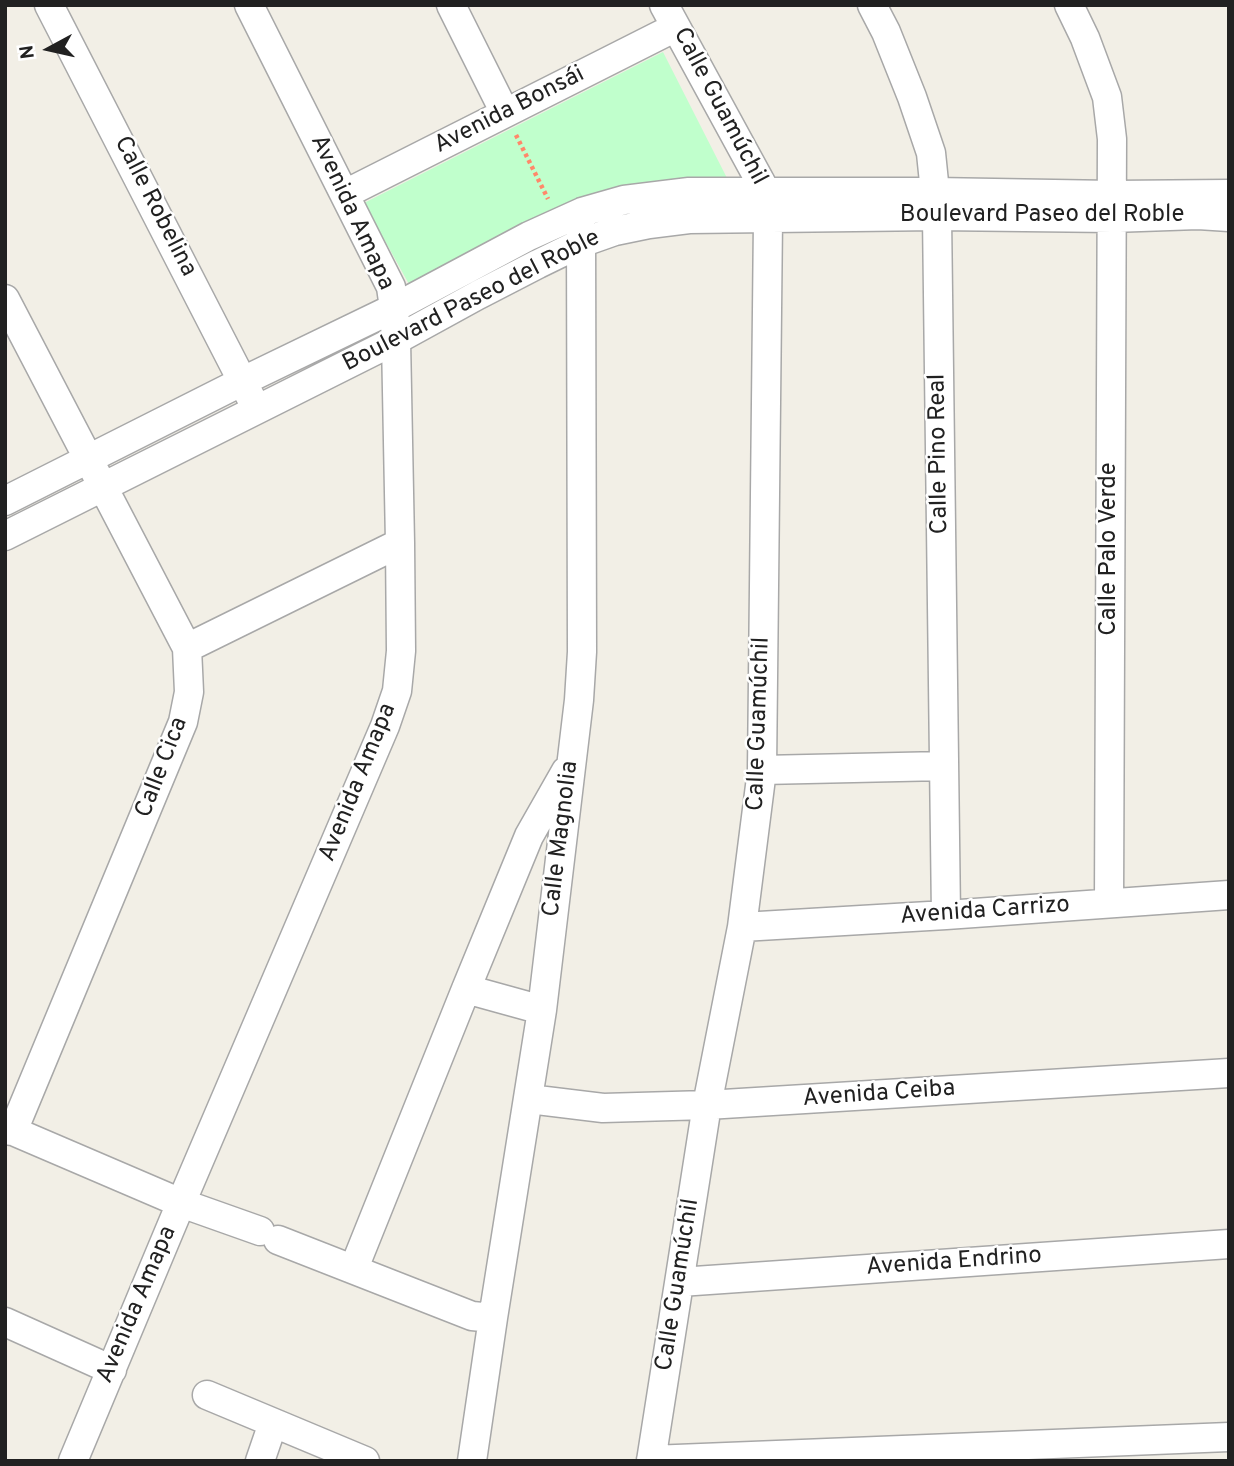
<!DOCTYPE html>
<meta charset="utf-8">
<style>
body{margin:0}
#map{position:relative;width:1234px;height:1466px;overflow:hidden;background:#f2efe6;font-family:Overpass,sans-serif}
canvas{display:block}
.frame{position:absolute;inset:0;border:7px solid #212121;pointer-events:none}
.north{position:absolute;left:14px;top:14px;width:70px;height:70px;-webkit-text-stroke:5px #fff;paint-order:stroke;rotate:262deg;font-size:19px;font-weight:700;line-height:28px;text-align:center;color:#212121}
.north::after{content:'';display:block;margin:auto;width:24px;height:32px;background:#212121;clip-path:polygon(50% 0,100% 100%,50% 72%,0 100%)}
</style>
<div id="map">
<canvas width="1234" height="1466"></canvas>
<div class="frame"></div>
<div class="north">N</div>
</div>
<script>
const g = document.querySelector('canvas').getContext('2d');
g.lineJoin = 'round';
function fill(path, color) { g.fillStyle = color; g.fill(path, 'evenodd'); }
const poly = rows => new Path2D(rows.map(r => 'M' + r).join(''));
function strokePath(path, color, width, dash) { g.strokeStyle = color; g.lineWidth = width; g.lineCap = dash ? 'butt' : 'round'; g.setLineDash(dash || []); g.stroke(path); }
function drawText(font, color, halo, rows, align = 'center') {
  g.font = font + ' Overpass,sans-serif'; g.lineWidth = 5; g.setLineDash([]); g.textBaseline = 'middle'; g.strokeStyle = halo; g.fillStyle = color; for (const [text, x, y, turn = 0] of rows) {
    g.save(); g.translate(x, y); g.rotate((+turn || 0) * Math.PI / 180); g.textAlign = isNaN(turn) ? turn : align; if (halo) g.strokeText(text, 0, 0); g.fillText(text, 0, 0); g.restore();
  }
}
const park = poly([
 [663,52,728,180,612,200,410,286,364,203]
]);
const path = poly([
 [516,135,548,199]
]);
const minor = poly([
 [49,5,251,398],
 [451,5,505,113],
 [872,5,886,32,912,97,931,153,935,192,937,216,946,915],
 [1069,5,1085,38,1107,97,1112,139,1109,903],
 [345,194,676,27],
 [5,299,187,648,189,692,183,722,13,1131],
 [5,501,243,381,394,308,529,236,582,212,624,200,689,192,935,192,1113,195,1229,194],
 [5,536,396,340,478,295,538,264,581,243,615,231,649,224,689,219,937,216,1112,218,1198,215,1229,217],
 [187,648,400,543],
 [762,770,944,766],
 [742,927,946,915,1229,895],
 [466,989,542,1010],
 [529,1099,603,1108,707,1105,1229,1073],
 [5,1130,13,1131,181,1203,260,1231],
 [278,1240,472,1316,493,1318],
 [354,1268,466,989,529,836,566,771],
 [680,1282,1229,1244],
 [5,1322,112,1370],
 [207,1395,365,1461],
 [651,1460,1229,1437],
 [73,1461,181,1203,385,726,397,691,401,651,400,543,396,340,394,308,391,287,249,5],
 [260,1461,273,1423],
 [472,1461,493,1318,542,1010,579,700,582,652,581,228],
 [651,1461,707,1105,742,927,762,770,768,219,766,192,664,5]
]);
const streetNames = [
 ["Calle Guamúchil",719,107,62],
 ["Avenida Bonsái",510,111,-27],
 ["Calle Robelina",154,207,63],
 ["Avenida Amapa",351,213,65],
 ["Boulevard Paseo del Roble",1042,216],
 ["Boulevard Paseo del Roble",472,302,-27],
 ["Calle Pino Real",940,454,-91],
 ["Calle Palo Verde",1110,549,-90],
 ["Calle Guamúchil",760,724,-88],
 ["Calle Cica",163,768,-69],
 ["Avenida Amapa",359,783,-68],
 ["Calle Magnolia",562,839,-83],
 ["Avenida Carrizo",985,912,-4],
 ["Avenida Ceiba",879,1095,-4],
 ["Avenida Endrino",954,1263,-4],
 ["Calle Guamúchil",679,1285,-81],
 ["Avenida Amapa",138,1305,-67]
];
fill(park, '#c0ffcc');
strokePath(minor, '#a8a8a8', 31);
strokePath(path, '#ff886a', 4.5, [3.5, 3.5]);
strokePath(minor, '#fff', 28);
drawText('24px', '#212121', '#fff', streetNames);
</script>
